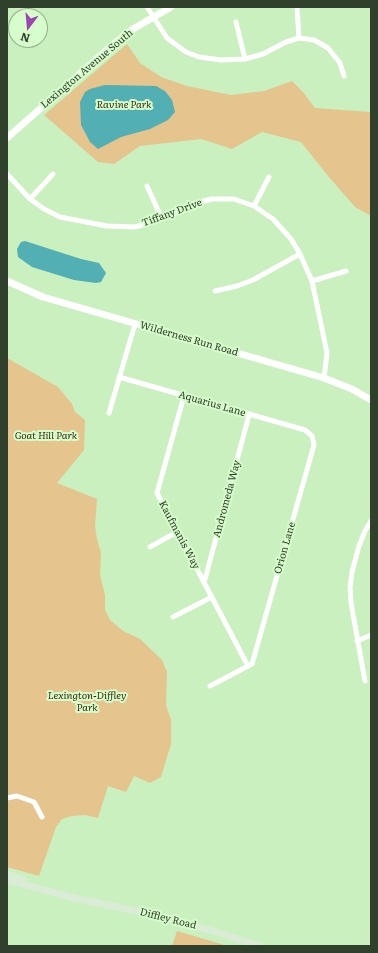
<!DOCTYPE html>
<style>
body{margin:0}
#map{position:relative;width:378px;height:953px;overflow:hidden;background:#c9f0be;font-family:Literata,serif}
canvas{display:block}
.frame{position:absolute;inset:0;border:8px solid #31402c;pointer-events:none}
.north{position:absolute;left:8px;top:8px;width:40px;height:40px;box-sizing:border-box;background:#d6fdcb;border:1px solid #94b18b;border-radius:50%;rotate:196deg;font-size:11px;font-weight:700;line-height:16px;text-align:center;color:#31402c}
.north::after{content:'';display:block;margin:auto;width:14px;height:18px;background:#9c45b2;clip-path:polygon(50% 0,100% 100%,50% 72%,0 100%)}
</style>
<div id="map">
<canvas width="378" height="953"></canvas>
<div class="frame"></div>
<div class="north">N</div>
</div>
<script>
const g = document.querySelector('canvas').getContext('2d');
g.lineJoin = 'round';
function fill(path, color) { g.fillStyle = color; g.fill(path, 'evenodd'); }
const poly = rows => new Path2D(rows.map(r => 'M' + r).join(''));
function strokePath(path, color, width, dash) { g.strokeStyle = color; g.lineWidth = width; g.lineCap = dash ? 'butt' : 'round'; g.setLineDash(dash || []); g.stroke(path); }
function drawText(font, color, halo, rows, align = 'center') {
  g.font = font + ' Literata,serif'; g.lineWidth = 4; g.setLineDash([]); g.textBaseline = 'middle'; g.strokeStyle = halo; g.fillStyle = color; for (const [text, x, y, turn = 0] of rows) {
    g.save(); g.translate(x, y); g.rotate((+turn || 0) * Math.PI / 180); g.textAlign = isNaN(turn) ? turn : align; if (halo) g.strokeText(text, 0, 0); g.fillText(text, 0, 0); g.restore();
  }
}
const green = poly([
 [127,44,140,63,161,77,187,86,231,95,264,91,292,81,303,92,315,108,371,112,371,216,355,207,328,176,301,142,262,132,232,149,201,139,140,146,114,164,98,162,44,115],
 [7,358,58,387,72,404,75,412,85,420,84,450,57,483,97,499,95,526,97,539,101,553,100,575,105,595,105,610,110,620,123,631,140,639,162,660,167,672,166,705,171,720,171,744,161,777,150,783,134,776,126,792,108,786,98,818,85,815,72,816,62,819,56,827,39,876,7,867],
 [177,931,228,946,172,946]
]);
const water = poly([
 [105,85,156,86,165,91,172,100,175,112,168,120,150,129,121,137,98,149,90,142,81,125,80,102,85,92,90,89],
 [25,241,81,259,99,263,106,273,101,282,96,283,74,280,32,267,18,257,17,249,21,242]
]);
const minor = poly([
 [147,7,167,38,186,52,199,57,221,60,245,59,263,54,286,42,299,38,314,40,328,48,340,63,344,76],
 [297,7,299,38],
 [236,22,245,59],
 [7,174,30,199,44,209,60,217,107,226,135,227,162,219,195,203,212,199,234,199,254,206,273,219,291,239,300,254,312,281,327,353,324,378],
 [147,186,162,219],
 [30,199,53,174],
 [254,206,269,177],
 [312,281,346,271],
 [215,291,237,286,253,280,300,254],
 [119,377,305,430,312,436,314,445,252,664,210,686],
 [184,396,157,493,248,666],
 [109,413,135,324],
 [150,547,177,532],
 [204,583,249,415],
 [173,617,212,597],
 [357,641,371,635],
 [365,681,351,603,350,588,352,572,359,546,365,531,371,521],
 [7,798,17,796,34,802,42,817]
]);
const tertiary = poly([
 [7,138,110,47,133,29,171,7],
 [7,281,43,297,324,378,352,389,371,400]
]);
const secondary = poly([
 [7,874,23,880],
 [7,880,74,898,145,913,216,932,260,946]
]);
const streetNames = [
 ["Lexington Avenue South",87,69,-40],
 ["Tiffany Drive",172,213,-20],
 ["Wilderness Run Road",189,339,16],
 ["Aquarius Lane",212,404,16],
 ["Andromeda Way",227,499,-75],
 ["Kaufmanis Way",179,535,62],
 ["Orion Lane",285,548,-74],
 ["Diffley Road",168,919,14]
];
const parkNames = [
 ["Ravine Park",124,105],
 ["Goat Hill Park",46,436],
 ["Lexington-Diffley",87,696],
 ["Park",87,708]
];
fill(green, '#e5c48e');
fill(water, '#52afb3');
strokePath(minor, '#fff', 5);
strokePath(tertiary, '#fff', 7);
strokePath(secondary, '#daecd5', 7);
drawText('10px', '#31402c', '#d6fdcb', streetNames);
drawText('italic 10px', '#3b2b10', '#d6fdcb', parkNames);
</script>
